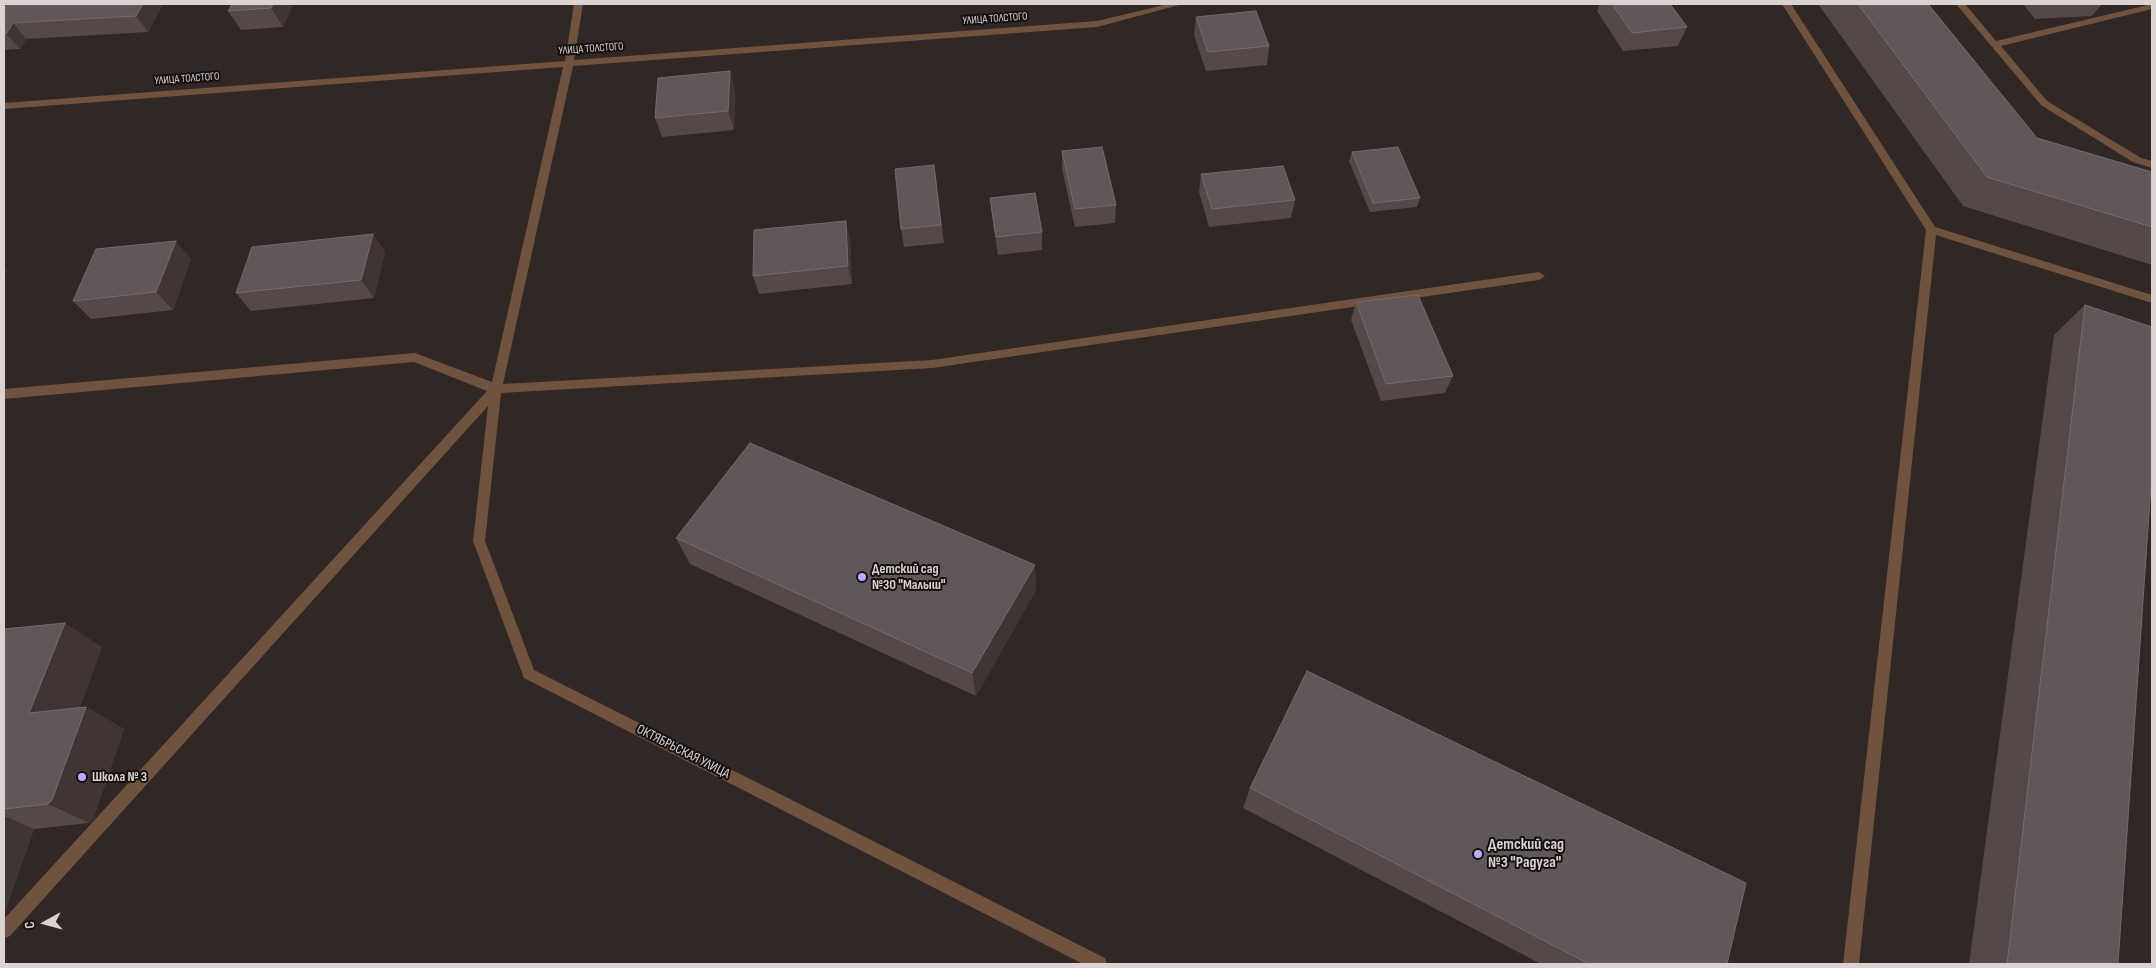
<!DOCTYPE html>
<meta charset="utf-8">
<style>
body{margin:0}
#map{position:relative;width:2156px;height:968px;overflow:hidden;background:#312724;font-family:"Sofia Sans Condensed",sans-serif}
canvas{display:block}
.frame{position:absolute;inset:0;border:5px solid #dad3d1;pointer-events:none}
.north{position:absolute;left:20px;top:898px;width:50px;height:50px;-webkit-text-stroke:4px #161110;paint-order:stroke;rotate:263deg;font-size:14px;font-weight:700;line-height:20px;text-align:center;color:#dad3d1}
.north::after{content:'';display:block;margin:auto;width:18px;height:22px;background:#dad3d1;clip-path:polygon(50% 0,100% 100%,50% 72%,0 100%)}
</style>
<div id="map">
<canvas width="2156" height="968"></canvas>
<div class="frame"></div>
<div class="north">С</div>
</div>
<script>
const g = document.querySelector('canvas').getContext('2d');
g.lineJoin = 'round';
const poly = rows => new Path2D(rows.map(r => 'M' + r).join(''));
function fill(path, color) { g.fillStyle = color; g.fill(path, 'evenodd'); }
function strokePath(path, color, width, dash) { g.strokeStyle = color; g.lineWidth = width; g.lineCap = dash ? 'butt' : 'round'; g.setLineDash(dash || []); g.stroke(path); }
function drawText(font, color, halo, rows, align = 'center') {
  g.font = font + ' "Sofia Sans Condensed",sans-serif'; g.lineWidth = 4; g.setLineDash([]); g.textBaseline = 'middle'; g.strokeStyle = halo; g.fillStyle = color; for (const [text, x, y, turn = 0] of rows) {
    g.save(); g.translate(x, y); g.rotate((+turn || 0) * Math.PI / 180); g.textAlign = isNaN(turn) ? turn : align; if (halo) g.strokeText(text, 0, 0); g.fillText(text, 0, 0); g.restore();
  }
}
const minor = poly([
 [574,4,583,4,574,60,1097,21,1168,4,1183,4,1097,27,573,66,503,384,932,360,1539,272,1545,276,1539,280,932,368,501,393,485,541,534,670,1105,958,1107,964,1083,964,524,678,473,541,488,406,10,936,4,938,4,919,487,391,414,362,4,399,4,389,415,353,492,382,563,67,4,109,4,103,565,61,574,4],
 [1782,4,1791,4,1935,227,2152,295,2152,303,1936,235,1859,964,1843,964,1926,230,1782,4],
 [1956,4,1965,4,1996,41,2152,4,2152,9,2001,46,2047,101,2141,158,2152,161,2152,168,2133,162,2041,105,1956,4]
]);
const wall = poly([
 [4,4,163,4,148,32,26,39,20,49,4,50],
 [293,4,283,27,241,30,228,11],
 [1600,4,1670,4,1687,27,1678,46,1623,51,1597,11],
 [1818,4,1928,4,2037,138,2152,172,2152,265,1963,206],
 [2023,4,2102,4,2092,16,2035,19],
 [1196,17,1269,46,1267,65,1206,71,1194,35],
 [735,90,734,130,662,137,655,118],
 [1062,151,1116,205,1115,223,1075,227,1062,169],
 [1352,152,1420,198,1417,207,1370,212,1349,161],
 [934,165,944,243,904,247,901,229],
 [1201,174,1295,200,1291,218,1209,227,1199,192],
 [990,198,1042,232,1042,250,998,255,992,216],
 [373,234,385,252,374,298,251,311,236,293],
 [850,239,852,284,759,294,753,276],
 [191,259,173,310,91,319,73,301],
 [1356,302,1453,376,1445,393,1381,401,1351,320],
 [2085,305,2118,964,1969,964,2054,335],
 [676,538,1035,565,1036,590,976,696,690,564],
 [4,629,102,647,80,707,86,707,124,729,93,819,89,823,34,829,4,914],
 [1250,788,1727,964,1541,964,1243,808]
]);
const shadedWall = poly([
 [143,4,163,4,148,32,136,16],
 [273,4,293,4,283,27,271,8],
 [13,23,26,39,20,49,6,34],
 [730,71,735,90,734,130,728,111],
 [846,221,850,239,852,284,848,266],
 [373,234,385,252,374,298,361,280],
 [176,241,191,259,173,310,156,292],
 [4,268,7,271,4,277],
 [1035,565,1036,590,976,696,972,673],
 [65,623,102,647,70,735,29,713],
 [86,707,124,729,93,819,89,823,48,804],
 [4,816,34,829,4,914]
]);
const building = poly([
 [4,4,143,4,136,16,13,23,6,34,4,34,4,4],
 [232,4,273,4,271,8,228,11,232,4],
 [1612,4,1670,4,1687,27,1632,33,1612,4],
 [1858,4,1928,4,2037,138,2152,172,2152,227,1987,177,1858,4],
 [1256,11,1269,46,1208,52,1196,17,1256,11],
 [730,71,728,111,655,118,658,78,730,71],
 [1102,147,1116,205,1075,209,1062,151,1102,147],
 [1398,147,1420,198,1373,203,1352,152,1398,147],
 [934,165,941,225,901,229,895,169,934,165],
 [1283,166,1295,200,1212,209,1201,174,1283,166],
 [1035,193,1042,232,996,237,990,198,1035,193],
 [846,221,848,266,753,276,754,230,846,221],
 [373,234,361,280,236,293,252,247,373,234],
 [176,241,156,292,73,301,96,249,176,241],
 [1418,295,1453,376,1386,384,1356,302,1418,295],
 [2085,305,2152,327,2152,470,2118,964,2007,964,2085,305],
 [750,443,1035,565,972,673,676,538,750,443],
 [65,623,29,713,86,707,52,800,48,804,4,809,4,629,65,623],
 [1307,671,1746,883,1727,964,1589,964,1250,788,1307,671]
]);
const markers = [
 [862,577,5,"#b9abf7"],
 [82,777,5,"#b9abf7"],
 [1478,854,5,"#b9abf7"]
];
const farStreetnames = [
 ["УЛИЦА ТОЛСТОГО",995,19,-4],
 ["УЛИЦА ТОЛСТОГО",591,49,-4],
 ["УЛИЦА ТОЛСТОГО",187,79,-4]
];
const poiNames = [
 ["Детский сад",872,569],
 ["№30 \"Малыш\"",872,585],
 ["Школа № 3",92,777]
];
const streetNames = [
 ["ОКТЯБРЬСКАЯ УЛИЦА",683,752,27]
];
const nearPoinames = [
 ["Детский сад",1488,845],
 ["№3 \"Радуга\"",1488,863]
];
fill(minor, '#6f533f');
fill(wall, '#544849');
fill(shadedWall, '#403534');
fill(building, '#625758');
strokePath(building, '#756b6b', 1);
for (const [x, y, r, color] of markers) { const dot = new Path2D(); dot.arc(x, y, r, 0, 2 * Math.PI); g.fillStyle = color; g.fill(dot); strokePath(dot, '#161110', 2); }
drawText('11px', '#dad3d1', '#161110', farStreetnames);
drawText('bold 14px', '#dad3d1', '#161110', poiNames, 'left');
drawText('14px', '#dad3d1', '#161110', streetNames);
drawText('bold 16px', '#dad3d1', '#161110', nearPoinames, 'left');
</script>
